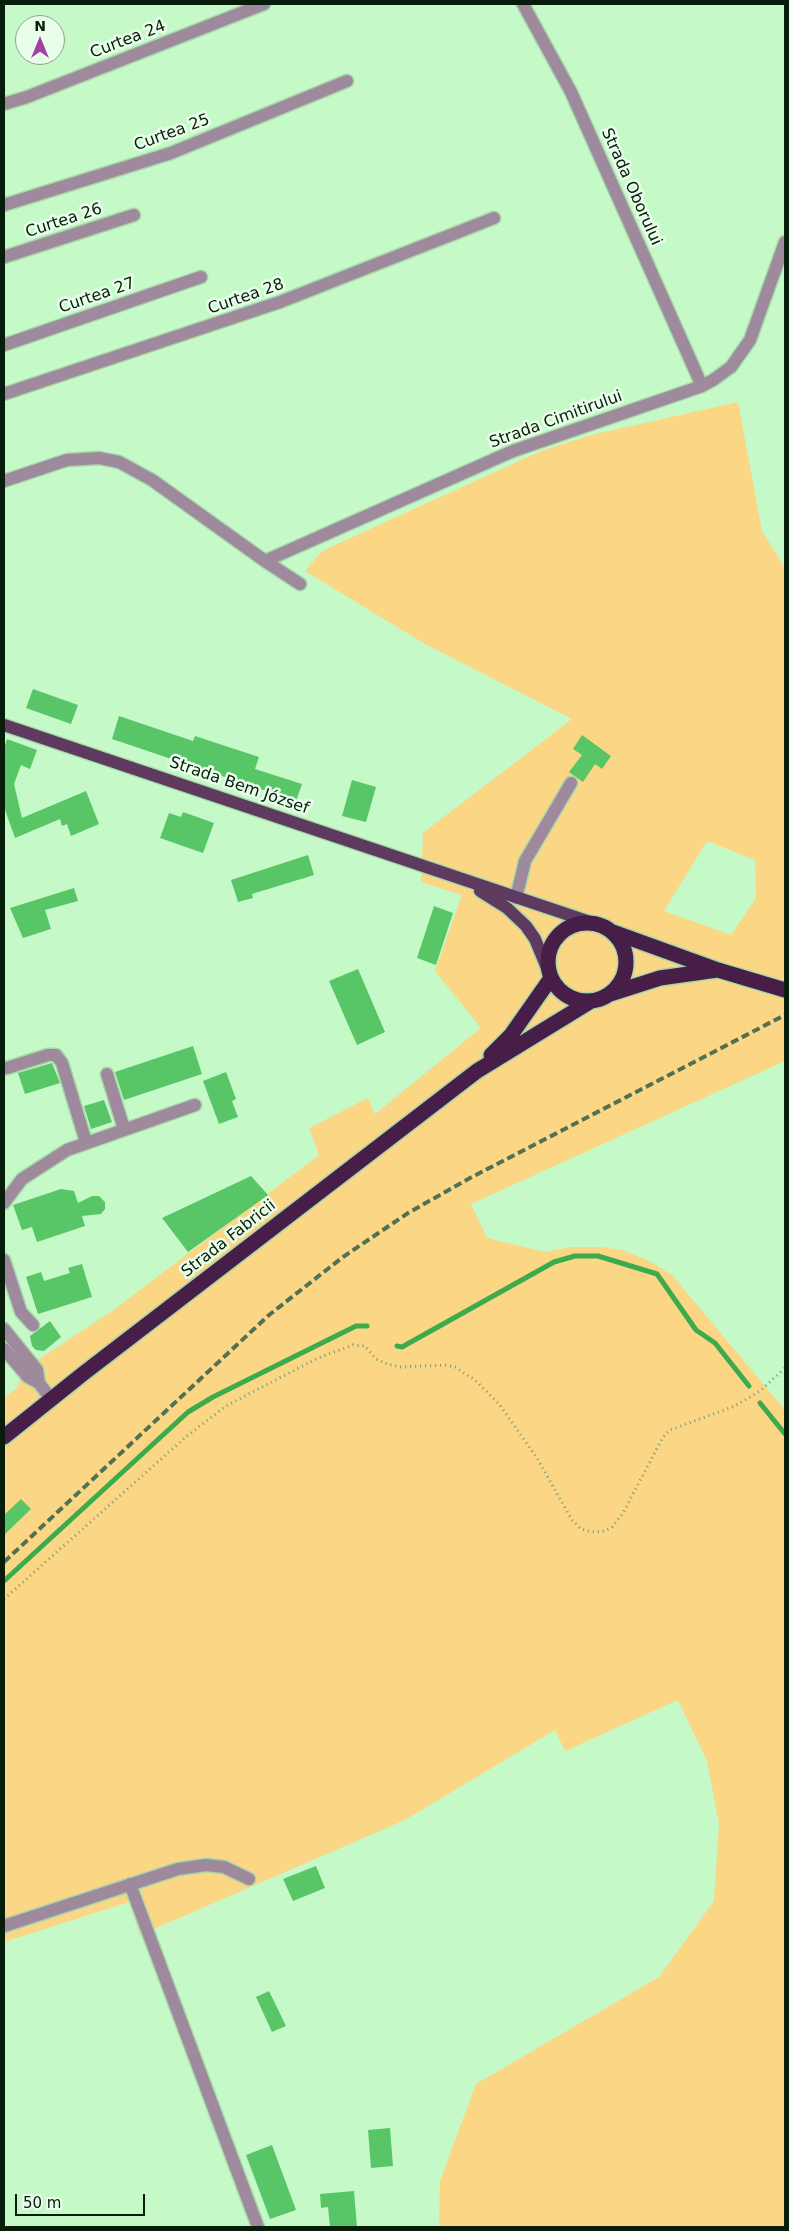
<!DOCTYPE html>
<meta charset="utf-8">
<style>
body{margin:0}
#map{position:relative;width:789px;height:2231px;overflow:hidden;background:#c5fac8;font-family:"DejaVu Sans",sans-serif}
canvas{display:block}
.frame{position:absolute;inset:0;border:5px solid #081c0a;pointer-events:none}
.north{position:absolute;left:15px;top:15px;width:50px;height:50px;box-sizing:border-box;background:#e9feea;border:1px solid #8fa490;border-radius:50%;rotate:0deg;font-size:14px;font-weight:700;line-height:20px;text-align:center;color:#081c0a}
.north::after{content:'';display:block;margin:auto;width:18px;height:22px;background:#a340a6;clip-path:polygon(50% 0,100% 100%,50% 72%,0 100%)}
.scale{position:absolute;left:15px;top:2194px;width:130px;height:22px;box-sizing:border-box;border:2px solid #081c0a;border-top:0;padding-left:6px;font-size:15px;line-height:18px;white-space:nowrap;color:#081c0a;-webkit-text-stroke:4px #e9feea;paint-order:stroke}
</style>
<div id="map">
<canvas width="789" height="2231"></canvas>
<div class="frame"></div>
<div class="north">N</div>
<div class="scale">50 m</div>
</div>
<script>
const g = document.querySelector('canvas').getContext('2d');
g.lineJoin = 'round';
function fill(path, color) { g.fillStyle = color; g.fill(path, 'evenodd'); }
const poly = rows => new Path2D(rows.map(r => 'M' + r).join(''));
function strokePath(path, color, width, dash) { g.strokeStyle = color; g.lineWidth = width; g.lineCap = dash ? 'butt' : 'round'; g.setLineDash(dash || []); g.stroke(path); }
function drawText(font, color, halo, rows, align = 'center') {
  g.font = font + ' "DejaVu Sans",sans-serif'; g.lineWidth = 5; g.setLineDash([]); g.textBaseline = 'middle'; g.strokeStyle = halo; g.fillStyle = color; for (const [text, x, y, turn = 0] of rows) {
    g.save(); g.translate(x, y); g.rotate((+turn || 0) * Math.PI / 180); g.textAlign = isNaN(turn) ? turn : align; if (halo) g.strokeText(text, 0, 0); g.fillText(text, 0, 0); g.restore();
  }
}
const green = poly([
 [738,402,762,531,785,568,785,1061,471,1204,487,1238,545,1252,571,1247,601,1247,622,1250,649,1261,672,1275,785,1410,785,2227,439,2227,440,2181,476,2084,659,1977,714,1901,719,1824,707,1761,678,1700,565,1751,555,1730,405,1820,140,1935,129,1902,4,1942,4,1398,20,1385,18,1373,112,1311,319,1155,309,1128,368,1098,375,1114,481,1028,435,971,462,895,421,882,423,833,572,719,425,644,305,571,322,551,541,451,591,435],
 [707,841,755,860,756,898,731,935,664,911]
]);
const stream = poly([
 [397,1346,402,1347,554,1262,575,1256,598,1256,657,1274,696,1330,715,1343,749,1386],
 [760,1403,785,1434],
 [4,1581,188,1412,213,1397,356,1326,367,1326]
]);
const building = poly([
 [33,689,78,705,71,724,26,708],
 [119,716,193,741,195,736,259,757,255,769,302,784,296,801,112,739],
 [582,735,611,756,602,769,595,764,583,782,569,772,582,755,573,749],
 [7,739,37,750,30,769,21,765,14,784,22,818,86,791,99,824,71,836,67,824,62,826,60,819,15,838,4,807,4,749],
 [352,780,376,787,366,822,342,816],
 [183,812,214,823,203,853,160,838,169,813,181,817],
 [308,855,314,875,252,894,253,898,238,902,231,880],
 [74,888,78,901,45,910,51,929,23,938,10,908],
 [434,906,453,913,436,965,417,958],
 [358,969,385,1032,357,1045,329,981],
 [193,1046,202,1074,124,1100,115,1072],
 [52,1063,60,1083,25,1094,18,1073],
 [226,1072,236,1099,232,1101,238,1117,219,1124,203,1081],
 [104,1100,112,1122,91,1129,84,1106],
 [251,1176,268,1195,188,1252,162,1218],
 [61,1189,74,1191,78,1203,92,1196,99,1196,105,1202,105,1209,101,1214,82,1216,85,1226,37,1242,32,1227,22,1230,13,1205],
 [82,1264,92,1297,38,1314,26,1277,41,1272,44,1281,70,1273,68,1268],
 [50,1321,61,1337,44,1351,36,1350,32,1346,30,1336],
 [21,1499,31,1509,4,1535,4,1515],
 [316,1866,325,1888,293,1901,283,1879],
 [269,1991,286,2026,272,2032,256,1997],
 [390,2128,393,2166,371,2168,368,2130],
 [272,2145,296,2210,270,2219,246,2155],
 [354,2191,357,2227,330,2227,328,2207,321,2208,320,2194]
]);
const path = poly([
 [4,1599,187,1436,226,1406,318,1358,353,1345,365,1346,376,1359,387,1364,401,1367,445,1365,455,1367,475,1380,499,1404,537,1458,572,1520,581,1529,591,1532,605,1531,612,1527,623,1513,663,1437,670,1430,735,1406,760,1391,785,1368]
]);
const minor = poly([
 [523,4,571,92,702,386],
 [4,104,27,97,264,4],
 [4,205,171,153,347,81],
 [4,257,134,215],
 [4,345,201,277],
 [4,394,280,302,494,218],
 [4,481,67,460,99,458,119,462,152,480,265,561,513,451,702,386,713,380,731,367,750,340,785,242],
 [265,561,300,584],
 [516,898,525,861,571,783],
 [7,1068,48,1055,56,1055,62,1063,86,1142],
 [107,1074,124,1129],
 [4,1203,22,1179,67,1150,195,1105],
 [4,1260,21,1312,33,1325],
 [4,1329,37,1370,39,1383,51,1399],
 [4,1349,28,1377,39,1383],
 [130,1884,258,2227],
 [4,1926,178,1869,206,1865,224,1867,249,1879]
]);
const major = poly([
 [4,725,593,923],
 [480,891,507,908,526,926,535,939,549,973]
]);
const highway = poly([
 '548 962a39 39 0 1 1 78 0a39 39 0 1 1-78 0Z',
 [613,932,718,970,785,990],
 [610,994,660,978,717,970],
 [491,1055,511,1035,551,978],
 [4,1437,84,1373,477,1071,591,1001]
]);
const rail = poly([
 [4,1562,269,1315,343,1257,408,1213,470,1178,785,1015]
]);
const streetNames = [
 ["Curtea 24",128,40,-21],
 ["Curtea 25",172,133,-20],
 ["Strada Oborului",631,187,66],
 ["Curtea 26",64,221,-18],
 ["Curtea 27",97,296,-19],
 ["Curtea 28",246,297,-19],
 ["Strada Cimitirului",556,420,-20],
 ["Strada Bem József",239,786,19],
 ["Strada Fabricii",229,1239,-38]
];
fill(green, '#fad685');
strokePath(stream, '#3cab4e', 5);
fill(building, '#58c567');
strokePath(minor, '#a7d6aa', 15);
strokePath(major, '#a7d6aa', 15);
strokePath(highway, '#a7d6aa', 18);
strokePath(path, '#759c78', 3, [1, 4]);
strokePath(minor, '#9e899d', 12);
strokePath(major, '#5d3a5e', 12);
strokePath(highway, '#461e47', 15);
strokePath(rail, '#507153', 4, [8, 4]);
drawText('16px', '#081c0a', '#e9feea', streetNames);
</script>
